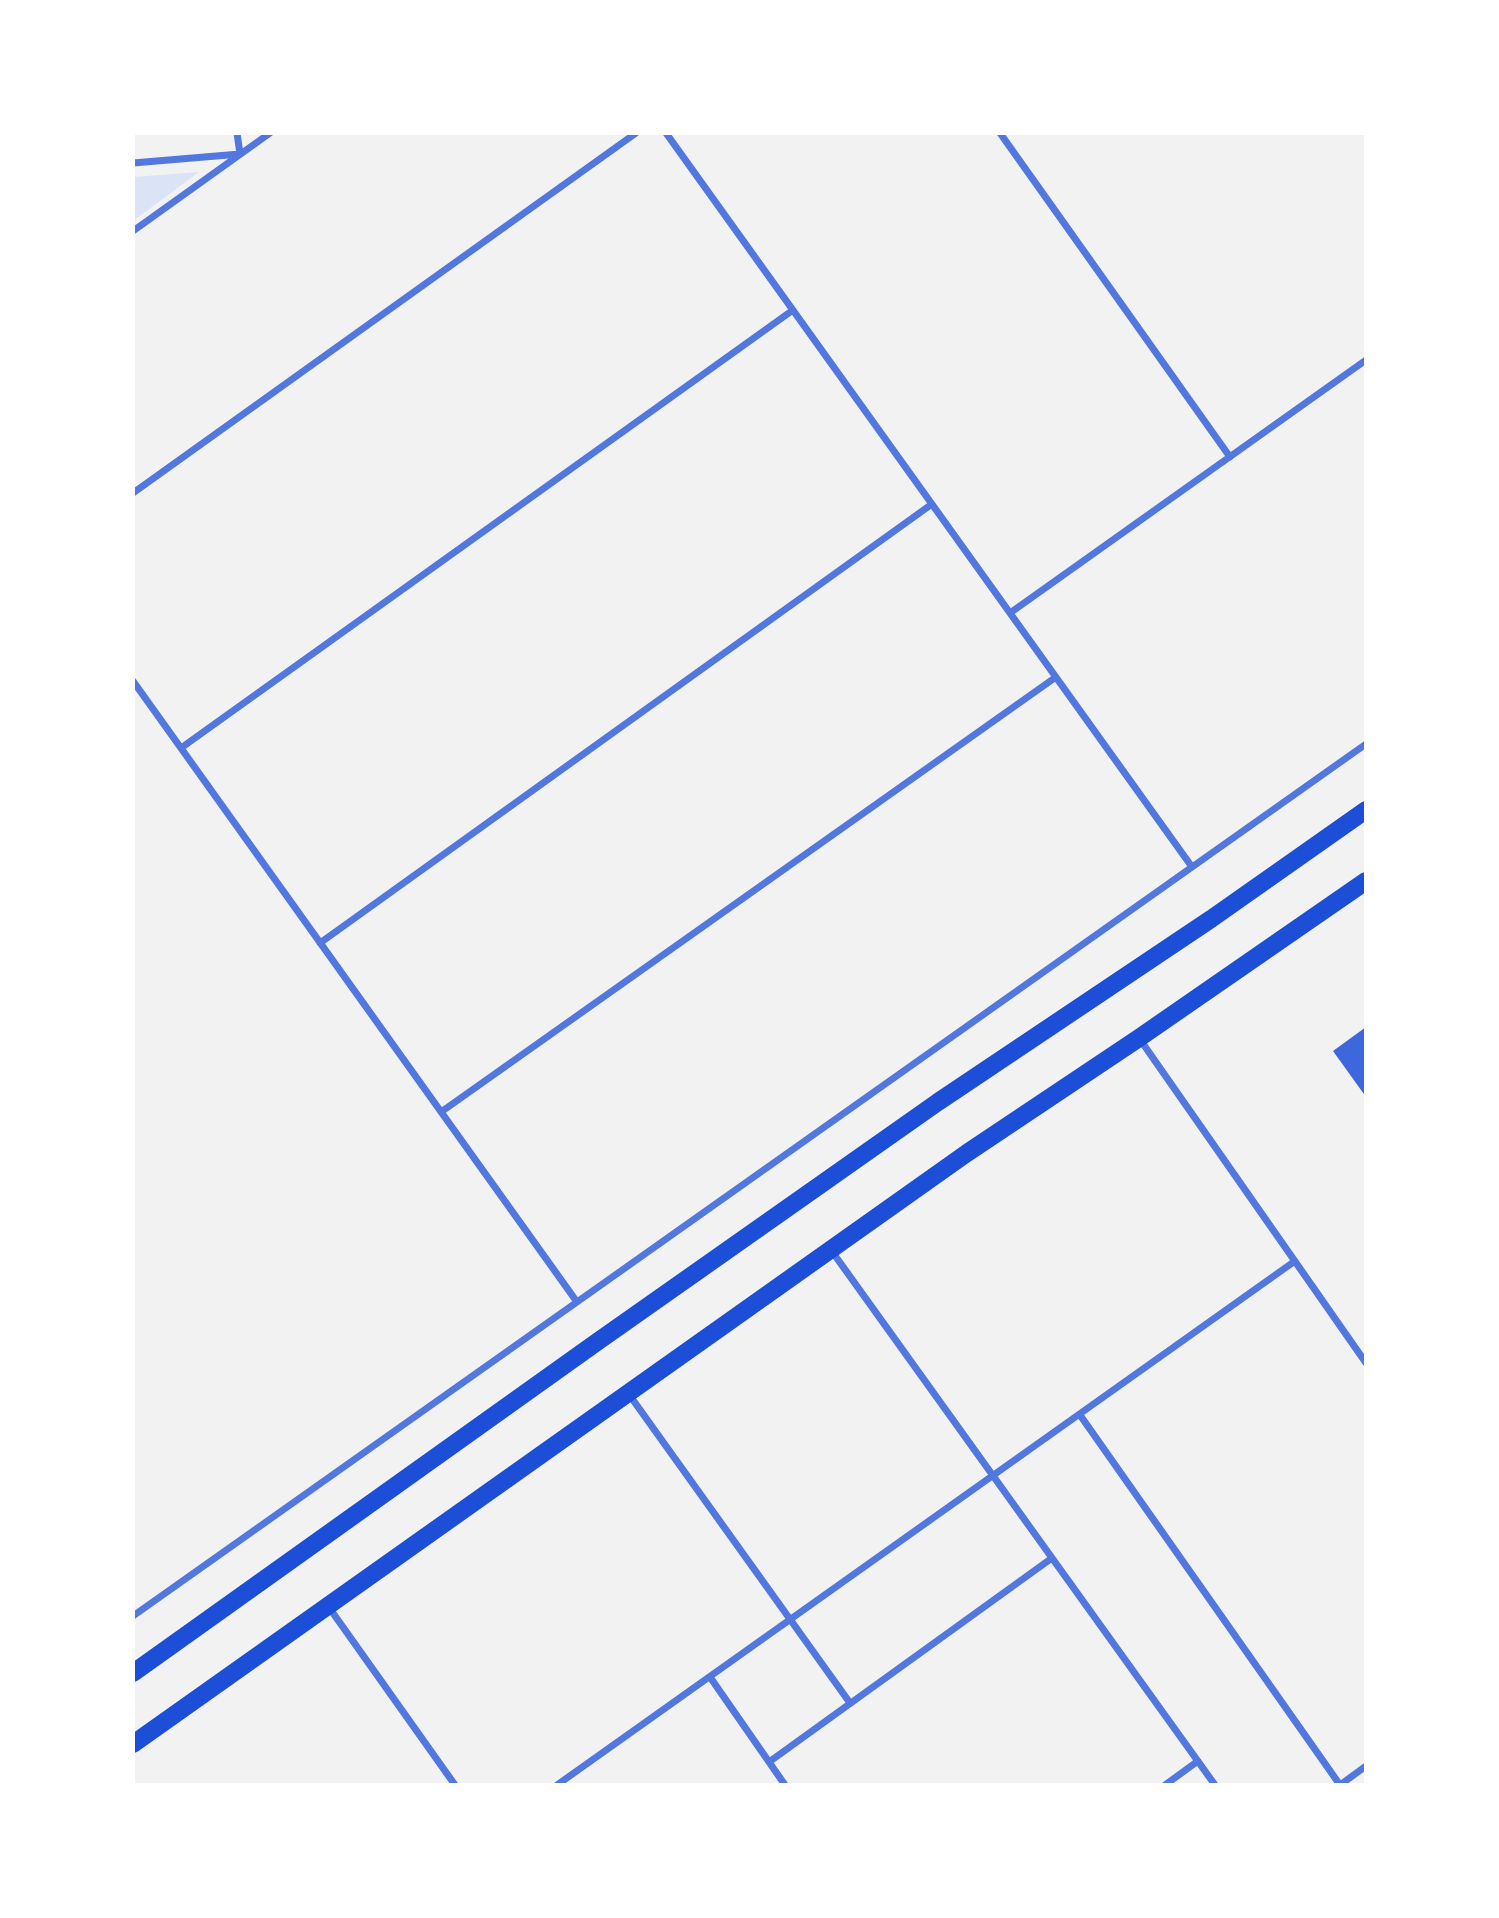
<!DOCTYPE html>
<style>
body{margin:0}
#map{position:relative;width:1499px;height:1918px;overflow:hidden;background:#f2f2f2;font-family:"Open Sans",sans-serif}
canvas{display:block}
.frame{position:absolute;inset:0;border:135px solid #fff;pointer-events:none}
</style>
<div id="map">
<canvas width="1499" height="1918"></canvas>
<div class="frame"></div>
</div>
<script>
const g = document.querySelector('canvas').getContext('2d');
g.lineJoin = 'round';
function fill(path, color) { g.fillStyle = color; g.fill(path, 'evenodd'); }
const poly = rows => new Path2D(rows.map(r => 'M' + r).join(''));
function strokePath(path, color, width, dash) { g.strokeStyle = color; g.lineWidth = width; g.lineCap = dash ? 'butt' : 'round'; g.setLineDash(dash || []); g.stroke(path); }
const green = poly([
 [199,172,133,221,133,177]
]);
const building = poly([
 [1366,1027,1366,1097,1333,1051]
]);
const minor = poly([
 [666,133,1192,867],
 [1000,133,1230,457],
 [133,163,240,154,237,133],
 [133,231,270,133],
 [133,493,636,133],
 [1010,613,1366,360],
 [133,681,577,1302],
 [181,748,793,310],
 [320,943,932,504],
 [1139,1038,1366,1363],
 [441,1112,1056,677],
 [831,1250,1215,1785],
 [628,1393,850,1703],
 [1080,1415,1340,1785],
 [328,1606,455,1785],
 [133,1616,1366,744],
 [710,1677,785,1785],
 [769,1762,1052,1558],
 [557,1785,1295,1261],
 [1165,1785,1198,1761],
 [1340,1785,1366,1766]
]);
const primary = poly([
 [133,1673,597,1342,938,1102,1211,919,1366,810],
 [133,1744,967,1153,1139,1038,1366,881]
]);
fill(green, '#dbe4f7');
fill(building, '#3d67dc');
strokePath(minor, '#5277de', 7);
strokePath(primary, '#1d4ed8', 18);
</script>
